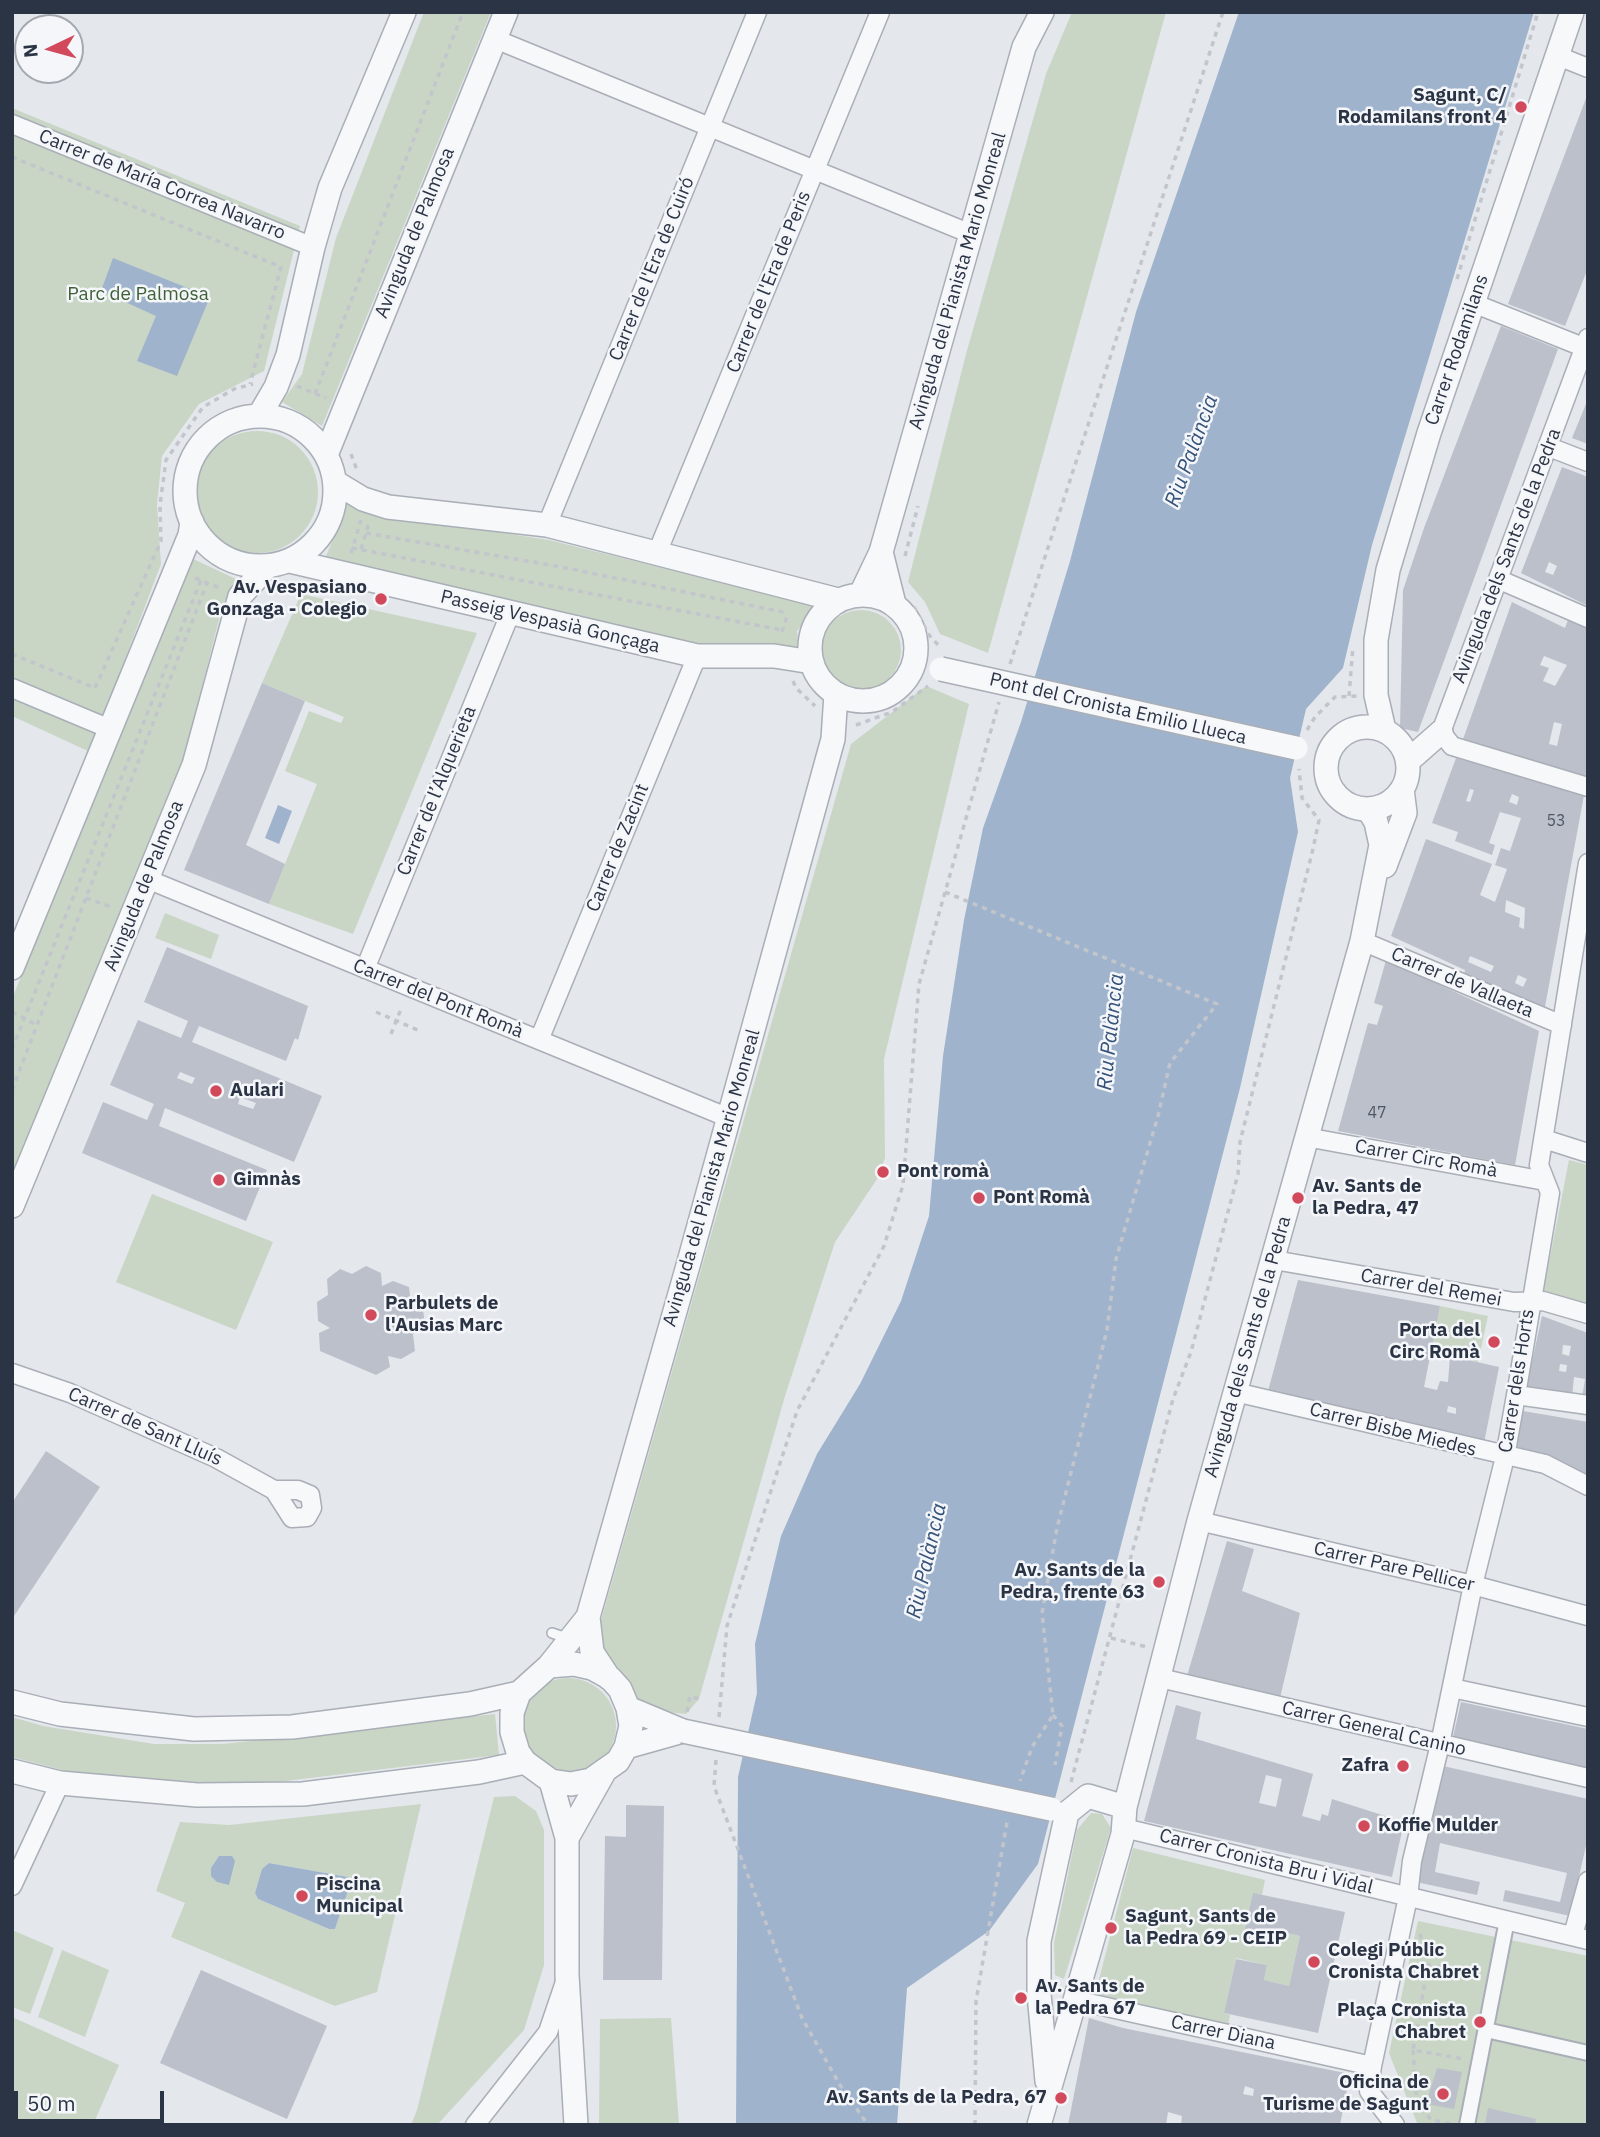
<!DOCTYPE html>
<meta charset="utf-8">
<style>
body{margin:0}
#map{position:relative;width:1600px;height:2137px;overflow:hidden;background:#e4e7ec;font-family:"IBM Plex Sans",sans-serif}
canvas{display:block}
.frame{position:absolute;inset:0;border:14px solid #2b3445;pointer-events:none}
.north{position:absolute;left:14px;top:14px;width:70px;height:70px;box-sizing:border-box;background:#f4f6f9;border:2px solid #a4a8b1;border-radius:50%;rotate:265deg;font-size:19px;font-weight:700;line-height:28px;text-align:center;color:#2b3445}
.north::after{content:'';display:block;margin:auto;width:24px;height:32px;background:#d1495b;clip-path:polygon(50% 0,100% 100%,50% 72%,0 100%)}
.scale{position:absolute;left:14px;top:2091px;width:150px;height:32px;box-sizing:border-box;border:4px solid #2b3445;border-top:0;padding-left:9px;font-size:21px;line-height:24px;white-space:nowrap;color:#2b3445;-webkit-text-stroke:5px #f4f6f9;paint-order:stroke}
</style>
<div id="map">
<canvas width="1600" height="2137"></canvas>
<div class="frame"></div>
<div class="north">N</div>
<div class="scale">50 m</div>
</div>
<script>
const g = document.querySelector('canvas').getContext('2d');
g.lineJoin = 'round';
function fill(path, color) { g.fillStyle = color; g.fill(path, 'evenodd'); }
const poly = rows => new Path2D(rows.map(r => 'M' + r).join(''));
function strokePath(path, color, width, dash) { g.strokeStyle = color; g.lineWidth = width; g.lineCap = dash ? 'butt' : 'round'; g.setLineDash(dash || []); g.stroke(path); }
function drawText(font, color, halo, rows, align = 'center') {
  g.font = font + ' "IBM Plex Sans",sans-serif'; g.lineWidth = 5; g.setLineDash([]); g.textBaseline = 'middle'; g.strokeStyle = halo; g.fillStyle = color; for (const [text, x, y, turn = 0] of rows) {
    g.save(); g.translate(x, y); g.rotate((+turn || 0) * Math.PI / 180); g.textAlign = isNaN(turn) ? turn : align; if (halo) g.strokeText(text, 0, 0); g.fillText(text, 0, 0); g.restore();
  }
}
const green = poly([
 [424,12,491,12,322,426,282,402,302,374,336,238],
 [1072,12,1166,12,988,653,940,634,925,602,908,582,966,354,1046,74],
 [12,108,300,226,264,371,199,404,162,456,157,504,161,564,90,752,12,716],
 '196 492a61 61 0 1 1 122 0a61 61 0 1 1-122 0Z',
 [348,502,379,514,549,540,817,606,797,631,799,649,696,647,324,561],
 [189,557,238,580,221,611,179,779,12,1183,12,999],
 [301,594,477,633,353,934,269,904,317,784,285,771,309,711,341,723,344,717,262,683],
 '821 650a40 40 0 1 1 80 0a40 40 0 1 1-80 0Z',
 [926,686,969,704,884,1059,885,1158,877,1179,835,1242,785,1396,699,1699,686,1714,628,1708,592,1652,851,744],
 [165,913,219,935,211,959,155,938],
 [1569,1160,1588,1165,1588,1309,1543,1293],
 [152,1194,273,1242,236,1330,116,1282],
 [1440,1306,1488,1316,1478,1362,1429,1351],
 '520 1726a48 48 0 1 1 96 0a48 48 0 1 1-96 0Z',
 [495,1714,499,1755,253,1785,93,1778,12,1757,12,1717,43,1726,154,1744,223,1744],
 [515,1796,536,1811,544,1830,544,1965,524,2030,437,2125,411,2125,417,2110,494,1797],
 [421,1804,377,1992,335,2006,171,1937,185,1903,156,1891,180,1822,229,1825],
 [269,1863,348,1877,351,1882,335,1929,329,1929,258,1899,255,1893,262,1870],
 [1091,1813,1102,1814,1111,1828,1064,1979,1055,1975,1054,1943,1077,1830],
 [1133,1848,1265,1880,1262,1895,1253,1894,1242,1941,1274,1930,1300,1936,1289,1986,1264,1980,1267,1965,1236,1958,1224,2013,1230,2015,1228,2026,1095,1995],
 [1418,1921,1588,1956,1588,2125,1417,2123,1389,2053],
 [12,1930,54,1948,30,2014,12,2007],
 [62,1950,109,1970,85,2037,38,2017],
 [12,2017,119,2065,93,2125,12,2125],
 [671,2018,679,2125,599,2125,600,2019]
]);
const water = poly([
 [1239,12,1534,12,1372,545,1343,668,1306,709,1290,778,1298,832,1240,1088,1038,1864,989,1931,907,1988,897,2125,736,2125,738,1777,757,1693,755,1644,781,1536,817,1454,860,1384,901,1301,929,1216,943,1056,964,920,983,828,1021,722,1070,561,1136,312],
 [113,258,210,297,177,376,137,361,156,316,101,291],
 [278,805,292,811,279,844,265,838],
 [219,1856,232,1856,235,1861,229,1885,217,1882,211,1876,211,1868],
 [269,1863,348,1877,351,1882,335,1929,329,1929,258,1899,255,1893,262,1869]
]);
const building = poly([
 [1588,93,1588,268,1565,326,1508,304],
 [1501,326,1558,349,1418,732,1400,728,1403,590,1424,528],
 [1588,399,1588,444,1572,438],
 [1562,467,1588,477,1588,606,1521,573],
 [1549,562,1557,566,1553,575,1545,572],
 [1512,602,1565,628,1569,617,1588,626,1587,779,1462,742],
 [1544,656,1567,665,1555,686,1543,681,1549,668,1540,665],
 [1554,722,1562,724,1557,746,1549,744],
 [262,683,305,701,246,845,285,864,269,904,184,870],
 [1456,758,1584,795,1544,1012,1464,975,1465,970,1391,936,1426,839,1492,864,1480,895,1495,902,1507,869,1495,865,1501,848,1510,851,1521,818,1500,812,1489,843,1495,845,1492,855,1455,841,1458,832,1432,823],
 [1470,789,1474,790,1470,802,1466,801],
 [1512,794,1519,797,1517,805,1509,802],
 [1506,900,1525,908,1524,929,1519,927,1520,918,1505,912],
 [1470,956,1494,966,1491,972,1468,962],
 [1518,975,1527,979,1523,987,1515,983],
 [167,947,308,1006,298,1040,295,1038,286,1061,199,1026,192,1042,322,1096,294,1162,165,1108,159,1126,267,1170,246,1221,82,1153,103,1102,147,1120,154,1104,110,1085,138,1020,181,1038,188,1021,144,1002],
 [180,1072,195,1078,192,1084,177,1078],
 [240,1097,256,1103,253,1109,238,1104],
 [1386,960,1539,1031,1515,1165,1338,1131,1368,1023,1377,1025,1383,1006,1374,1003],
 [366,1266,381,1273,382,1286,393,1281,409,1287,411,1305,423,1309,425,1326,413,1334,415,1351,401,1359,388,1356,390,1367,376,1375,320,1351,319,1333,330,1328,318,1321,317,1302,328,1295,327,1279,340,1269,352,1274],
 [1298,1280,1440,1306,1424,1387,1437,1390,1440,1381,1448,1382,1450,1356,1499,1367,1484,1443,1268,1391],
 [1448,1406,1456,1408,1456,1414,1447,1412],
 [1542,1316,1588,1333,1588,1399,1582,1398,1585,1379,1574,1377,1572,1397,1526,1389],
 [1563,1345,1571,1346,1569,1356,1562,1354],
 [1560,1364,1567,1365,1566,1372,1559,1371],
 [1523,1411,1588,1422,1588,1479,1515,1453],
 [46,1451,100,1487,12,1619,12,1503],
 [1227,1541,1254,1549,1242,1591,1300,1613,1280,1698,1187,1676],
 [1461,1702,1588,1729,1588,1769,1453,1737],
 [1176,1705,1201,1712,1196,1739,1313,1774,1302,1816,1320,1821,1322,1814,1328,1816,1332,1799,1404,1822,1392,1877,1144,1821],
 [1266,1775,1282,1779,1276,1807,1259,1803],
 [1443,1766,1588,1799,1588,1837,1570,1916,1503,1901,1505,1890,1560,1902,1567,1873,1440,1843,1435,1872,1480,1882,1477,1895,1416,1882],
 [626,1805,664,1806,662,1980,603,1980,605,1836,626,1837],
 [1253,1893,1345,1912,1318,2033,1224,2013,1236,1959,1267,1965,1264,1980,1289,1986,1300,1936,1274,1930,1270,1948,1242,1941],
 [201,1970,327,2026,287,2119,160,2063],
 [1089,2018,1123,2028,1350,2074,1340,2125,1181,2125,1182,2116,1168,2112,1166,2125,1068,2125],
 [1245,2086,1254,2089,1253,2096,1243,2094],
 [1437,2068,1462,2072,1454,2109,1426,2104],
 [1488,2108,1536,2119,1535,2125,1485,2125]
]);
const path = poly([
 [12,157,281,267,250,384],
 [1457,279,1538,12],
 [297,386,326,398],
 [315,394,463,12],
 [351,454,357,470],
 [366,533,556,566,788,613],
 [352,548,782,630],
 [361,549,369,523],
 [351,553,361,520],
 [905,556,918,506],
 [195,578,220,588],
 [914,607,929,635,940,647],
 [782,632,788,613],
 [12,654,95,688,161,541,160,505,166,460,203,407,234,389,253,384],
 [1010,664,1223,12],
 [793,681,796,688,815,706],
 [1349,696,1353,646],
 [856,725,892,712,928,686],
 [1307,730,1315,717,1335,697,1357,696],
 [945,892,1217,1004,1170,1063,1158,1116,1116,1259,1107,1330,1057,1528,1042,1613,1053,1715,1032,1747,1020,1781],
 [86,898,114,908],
 [12,1012,37,1025],
 [376,1012,420,1031],
 [391,1034,401,1009],
 [12,1049,201,580],
 [12,1090,207,583],
 [1111,1638,1147,1647],
 [687,1712,690,1696,699,1699],
 [1053,1715,1062,1726,1055,1765],
 [719,1717,727,1626,797,1411,884,1246,903,1185,919,984,999,702],
 [716,1760,714,1786,802,2018,840,2085,868,2125],
 [1071,1782,1173,1399,1191,1352,1238,1174,1240,1142,1313,849,1319,820,1302,798,1299,769],
 [1420,1934,1428,1965,1482,1974],
 [1428,1965,1413,2050,1464,2059],
 [1413,2050,1417,2106,1432,2120,1451,2124],
 [975,2125,976,2001,1007,1822]
]);
const service = poly([
 [552,1633,570,1639]
]);
const pedestrian = poly([
 [1486,2030,1588,2053],
 [1467,2125,1507,1920]
]);
const minor = poly([
 [495,39,971,234],
 [1558,56,1588,68],
 [12,124,313,247],
 [1473,303,1588,349],
 [1588,338,1441,732,1452,746,1588,787],
 [1549,447,1588,462],
 [547,525,757,12],
 [657,553,880,12],
 [1500,580,1588,618],
 [12,688,110,729],
 [147,879,729,1118],
 [1362,941,1562,1025],
 [365,969,510,614],
 [539,1040,697,656],
 [1306,1137,1545,1181],
 [1544,1139,1588,1153],
 [1274,1260,1514,1302,1543,1301,1588,1314],
 [12,1373,70,1393,216,1458,274,1490,298,1490,310,1495,312,1508,307,1517,292,1518,274,1490],
 [1235,1392,1545,1464,1588,1486],
 [1516,1395,1588,1405],
 [1199,1521,1473,1585,1588,1616],
 [1160,1678,1588,1778],
 [1452,1688,1588,1717],
 [1124,1828,1588,1940],
 [12,1886,60,1783],
 [1573,1935,1588,1881],
 [1075,2000,1372,2066],
 [475,2125,548,2032,565,1982],
 [1395,2125,1369,2091,1372,2066,1408,1897,1412,1861,1440,1744,1473,1585,1505,1457,1516,1395,1550,1193,1539,1165,1588,863]
]);
const tertiary = poly([
 [259,416,276,387,288,355,313,247,330,188,404,12],
 '185 491a75 75 0 1 1 150 0a75 75 0 1 1-150 0Z',
 [326,455,506,12],
 [335,482,363,499,388,507,547,525,838,600],
 [881,552,894,604],
 [290,561,697,656,774,656,812,662],
 [861,594,881,552,1024,47,1042,12],
 '810 648a53 53 0 1 1 106 0a53 53 0 1 1-106 0Z',
 '1326 768a41 41 0 1 1 82 0a41 41 0 1 1-82 0Z',
 [1384,730,1376,695,1376,640,1388,570,1429,433,1572,12],
 [1408,761,1441,732],
 [1385,866,1405,813,1402,789],
 [12,968,190,535,192,522],
 [12,1206,194,765,240,596,268,566],
 [588,1617,592,1652,609,1678],
 [574,1664,592,1668,610,1678,620,1689,628,1708,631,1726,626,1747,618,1761,591,1780,571,1784,551,1781,525,1762,518,1752,512,1732,512,1713,519,1693,549,1666,574,1664],
 [549,1666,588,1617,689,1262,833,739,836,694],
 [12,1702,60,1714,194,1729,292,1727,470,1704,519,1693],
 [628,1708,683,1731],
 [626,1747,683,1731],
 [12,1771,60,1783,197,1795,303,1794,479,1772,525,1762],
 [551,1781,567,1838,567,1975,576,2125],
 [567,1838,603,1774],
 [1047,2081,1039,1994,1039,1941,1067,1813,1088,1796,1125,1807],
 [1039,2125,1123,1834,1125,1807,1199,1521,1362,941,1381,845,1376,822,1368,809]
]);
const tertiaryBridge = poly([
 [941,669,1296,748],
 [683,1731,1051,1809]
]);
const markers = [
 [1521,107,7,"#d1495b"],
 [381,599,7,"#d1495b"],
 [216,1091,7,"#d1495b"],
 [883,1172,7,"#d1495b"],
 [219,1180,7,"#d1495b"],
 [979,1198,7,"#d1495b"],
 [1298,1198,7,"#d1495b"],
 [371,1315,7,"#d1495b"],
 [1494,1342,7,"#d1495b"],
 [1159,1582,7,"#d1495b"],
 [1403,1766,7,"#d1495b"],
 [1364,1826,7,"#d1495b"],
 [302,1896,7,"#d1495b"],
 [1111,1928,7,"#d1495b"],
 [1314,1962,7,"#d1495b"],
 [1021,1998,7,"#d1495b"],
 [1480,2022,7,"#d1495b"],
 [1443,2094,7,"#d1495b"],
 [1061,2098,7,"#d1495b"]
];
const numberNames = [
 ["53",1556,821],
 ["47",1377,1113]
];
const poiNames = [
 ["Sagunt, C/",1507,96,"right"],
 ["Rodamilans front 4",1507,118,"right"],
 ["Av. Vespasiano",367,588,"right"],
 ["Gonzaga - Colegio",367,610,"right"],
 ["Aulari",230,1091],
 ["Pont romà",897,1172],
 ["Gimnàs",233,1180],
 ["Av. Sants de",1312,1187],
 ["la Pedra, 47",1312,1209],
 ["Pont Romà",993,1198],
 ["Parbulets de",385,1304],
 ["l'Ausias Marc",385,1326],
 ["Porta del",1480,1331,"right"],
 ["Circ Romà",1480,1353,"right"],
 ["Av. Sants de la",1145,1571,"right"],
 ["Pedra, frente 63",1145,1593,"right"],
 ["Zafra",1389,1766,"right"],
 ["Koffie Mulder",1378,1826],
 ["Piscina",316,1885],
 ["Municipal",316,1907],
 ["Sagunt, Sants de",1125,1917],
 ["la Pedra 69 - CEIP",1125,1939],
 ["Colegi Públic",1328,1951],
 ["Cronista Chabret",1328,1973],
 ["Av. Sants de",1035,1987],
 ["la Pedra 67",1035,2009],
 ["Plaça Cronista",1466,2011,"right"],
 ["Chabret",1466,2033,"right"],
 ["Oficina de",1429,2083,"right"],
 ["Turisme de Sagunt",1429,2105,"right"],
 ["Av. Sants de la Pedra, 67",1047,2098,"right"]
];
const streetNames = [
 ["Carrer de María Correa Navarro",162,185,22],
 ["Avinguda de Palmosa",415,233,-68],
 ["Carrer de l'Era de Cuiró",652,269,-68],
 ["Avinguda del Pianista Mario Monreal",958,281,-74],
 ["Carrer de l'Era de Peris",769,282,-68],
 ["Carrer Rodamilans",1457,350,-71],
 ["Avinguda dels Sants de la Pedra",1507,556,-69],
 ["Passeig Vespasià Gonçaga",550,622,13],
 ["Pont del Cronista Emilio Llueca",1118,709,13],
 ["Carrer de l’Alquerieta",437,791,-68],
 ["Carrer de Zacint",618,848,-68],
 ["Avinguda de Palmosa",144,886,-68],
 ["Carrer de Vallaeta",1462,983,23],
 ["Carrer del Pont Romà",438,999,22],
 ["Carrer Circ Romà",1426,1159,10],
 ["Avinguda del Pianista Mario Monreal",712,1178,-74],
 ["Carrer del Remei",1431,1288,10],
 ["Avinguda dels Sants de la Pedra",1248,1347,-74],
 ["Carrer dels Horts",1517,1381,-81],
 ["Carrer de Sant Lluís",145,1427,24],
 ["Carrer Bisbe Miedes",1393,1430,14],
 ["Carrer Pare Pellicer",1394,1567,13],
 ["Carrer General Canino",1374,1729,13],
 ["Carrer Cronista Bru i Vidal",1266,1862,14],
 ["Carrer Diana",1223,2033,12]
];
const parkNames = [
 ["Parc de Palmosa",138,295]
];
const waterNames = [
 ["Riu Palància",1192,451,-70],
 ["Riu Palància",1111,1032,-84],
 ["Riu Palància",927,1561,-77]
];
fill(green, '#c9d6c5');
fill(water, '#9fb4cc');
fill(building, '#bbc0ca');
strokePath(service, '#a9aeb7', 12);
strokePath(pedestrian, '#a9aeb7', 18);
strokePath(minor, '#a9aeb7', 21);
strokePath(tertiary, '#a9aeb7', 26);
strokePath(path, '#c2c5cb', 3.5, [5, 5]);
strokePath(service, '#f7f8fa', 9);
strokePath(pedestrian, '#f7f8fa', 14);
strokePath(minor, '#f7f8fa', 18);
strokePath(tertiary, '#f7f8fa', 23);
strokePath(tertiaryBridge, '#a9aeb7', 26, []);
strokePath(tertiaryBridge, '#f7f8fa', 23);
for (const [x, y, r, color] of markers) { const dot = new Path2D(); dot.arc(x, y, r, 0, 2 * Math.PI); g.fillStyle = color; g.fill(dot); strokePath(dot, '#f4f6f9', 2.5); }
drawText('16px', '#4f5766', null, numberNames);
drawText('bold 19px', '#2b3445', '#f4f6f9', poiNames, 'left');
drawText('19px', '#2b3445', '#f4f6f9', streetNames);
drawText('19px', '#3f6138', '#f4f6f9', parkNames);
drawText('italic 21px', '#34527a', '#f4f6f9', waterNames);
</script>
